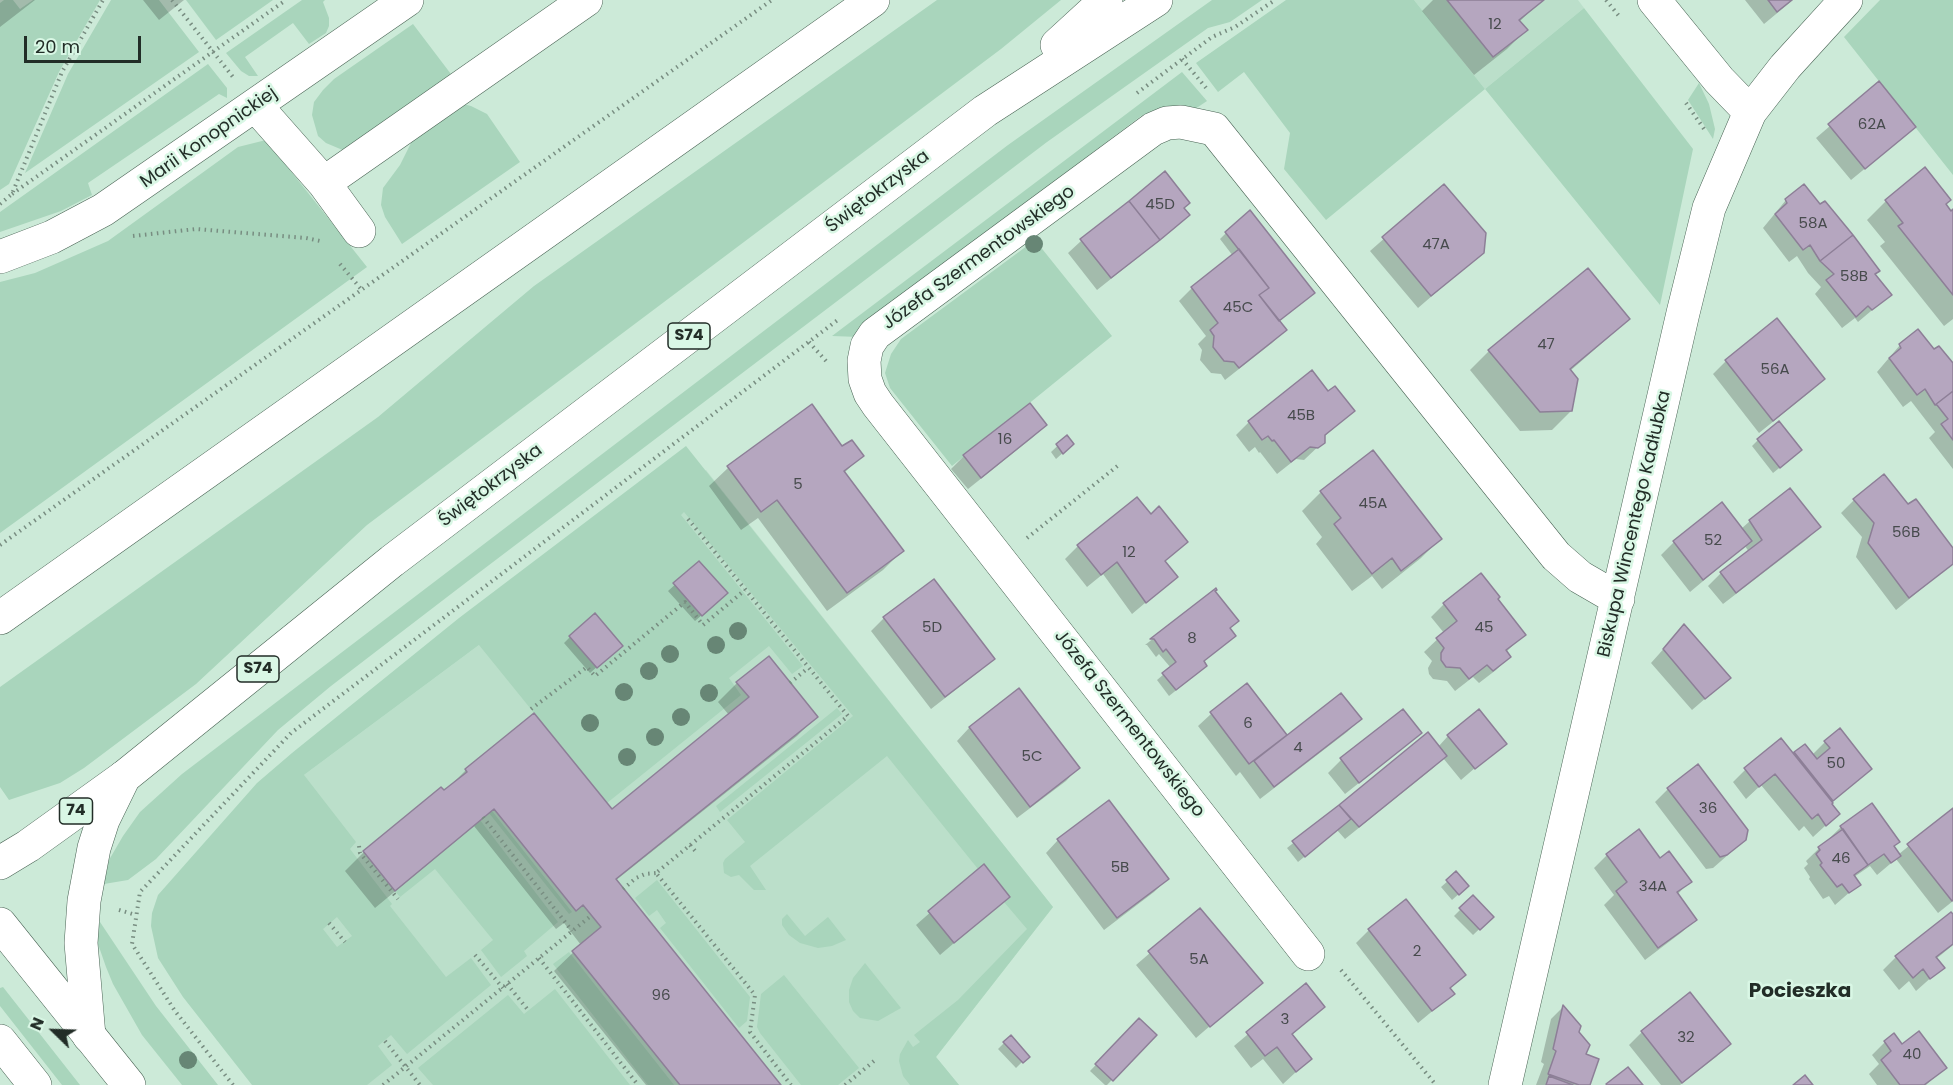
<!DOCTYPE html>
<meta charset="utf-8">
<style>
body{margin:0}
#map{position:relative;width:1953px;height:1085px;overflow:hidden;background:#ccead8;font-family:Poppins,sans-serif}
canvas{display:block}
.north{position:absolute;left:24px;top:1001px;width:60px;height:60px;-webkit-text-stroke:4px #d9f7e5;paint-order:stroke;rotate:293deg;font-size:16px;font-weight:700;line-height:24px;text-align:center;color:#222d27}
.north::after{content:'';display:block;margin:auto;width:21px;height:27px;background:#222d27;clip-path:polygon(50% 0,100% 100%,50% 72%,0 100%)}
.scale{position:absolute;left:24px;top:36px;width:117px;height:27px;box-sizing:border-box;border:3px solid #222d27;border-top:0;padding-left:8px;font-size:18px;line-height:21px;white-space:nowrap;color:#222d27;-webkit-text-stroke:4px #d9f7e5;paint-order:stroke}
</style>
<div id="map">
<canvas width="1953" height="1085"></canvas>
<div class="north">N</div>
<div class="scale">20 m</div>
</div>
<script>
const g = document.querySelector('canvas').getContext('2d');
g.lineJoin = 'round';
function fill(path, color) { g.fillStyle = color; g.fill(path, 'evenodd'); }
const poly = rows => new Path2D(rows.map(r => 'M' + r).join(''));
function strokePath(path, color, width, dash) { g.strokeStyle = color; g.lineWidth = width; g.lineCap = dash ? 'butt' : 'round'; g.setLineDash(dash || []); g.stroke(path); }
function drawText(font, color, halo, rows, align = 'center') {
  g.font = font + ' Poppins,sans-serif'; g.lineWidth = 5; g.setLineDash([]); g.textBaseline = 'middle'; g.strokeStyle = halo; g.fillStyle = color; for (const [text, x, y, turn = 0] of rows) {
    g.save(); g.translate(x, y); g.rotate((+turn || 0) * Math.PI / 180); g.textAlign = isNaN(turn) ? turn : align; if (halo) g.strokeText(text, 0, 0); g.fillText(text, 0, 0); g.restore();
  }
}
const built = poly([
 [1414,0,1578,0,1584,8,1485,89],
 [706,470,1053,907,936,1057,959,1085,252,1085,304,775,479,645]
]);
const green = poly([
 [4,0,13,0,20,9,33,0,100,0,59,72,9,184,0,190,0,3],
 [111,0,159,0,199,52,25,173,68,74],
 [186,0,273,0,216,40],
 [302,0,325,0,323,2,329,18,329,26,326,33,309,44,293,23,245,57,258,76,249,76,241,71,226,53],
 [937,0,1061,0,1001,49,367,525,196,684,84,768,60,783,9,800,0,787,0,687,378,417,534,286],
 [1212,0,1262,0,1230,22,1208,28,1047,142,468,581,331,686,278,730,156,859,128,880,104,884,109,860,123,836,140,812,182,774,1008,145],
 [1286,0,1414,0,1485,89,1584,8,1693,149,1660,305,1485,89,1326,220,1284,169,1290,133,1244,72,1218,92,1196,63],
 [1880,0,1953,0,1953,175,1844,37],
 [413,24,457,82,345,151,326,143,318,136,312,115,314,102,323,90,334,79],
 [208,64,227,88,227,98,219,94,88,183,92,195,61,211,0,232,0,212],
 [1182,72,1207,101,1195,109,1158,109,1141,116,869,321,859,337,832,336],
 [1699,83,1709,104,1715,129,1713,139,1688,100],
 [459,103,471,106,487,114,520,162,402,244,385,217,381,205,383,188,400,165,413,139],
 [266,140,367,267,0,533,0,282,35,273,108,241,238,147],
 [1035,240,1112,336,952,466,890,388,885,373,891,354,901,339],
 [686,446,1053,907,936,1057,959,1085,910,1085,903,1076,899,1061,900,1054,908,1040,913,1047,920,1042,914,1035,958,1000,1027,929,1004,902,1010,897,984,865,978,869,887,756,750,866,766,890,754,890,739,875,731,877,724,873,723,863,725,859,745,842,727,820,853,716,684,512,681,515,803,666,792,674,769,646,729,678,741,695,607,803,479,645,304,775,356,842,350,849,392,904,390,906,446,977,471,958,491,985,407,1054,391,1035,378,1046,392,1065,367,1085,252,1085,183,997,158,958,151,926,152,913,158,895,257,783,292,753,459,618],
 [337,917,352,936,337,947,323,929],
 [837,708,842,714,720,812,716,806],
 [492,811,572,912,569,914,489,813],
 [480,820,558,922,524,951,527,956,501,977,481,950,493,940,435,869,400,897,395,891],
 [657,880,750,997,747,1021,739,1028,660,928,666,923,657,910,649,916,635,898],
 [787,914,805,936,828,917,846,940,832,946,818,948,800,943,789,935,782,925,782,919],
 [100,922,156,1006,218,1085,182,1085,142,1035,113,984,106,967,98,944,97,934],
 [569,952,674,1085,648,1085,553,964],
 [865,963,901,1008,878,1021,860,1018,853,1011,849,1002,849,990,853,978],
 [784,975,859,1068,838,1085,801,1085,760,1033,757,1027,761,994],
 [3,987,80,1085,62,1085,0,1006,0,988],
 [555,989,630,1085,433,1085,418,1068,508,995,524,1014]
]);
const shadow = poly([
 [0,0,35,0,0,27],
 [143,0,184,0,159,20],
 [1433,0,1542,0,1519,22,1526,30,1507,49,1474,75,1422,11],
 [1745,0,1793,0,1764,24],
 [1879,84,1901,139,1851,180,1816,138],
 [1165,174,1188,215,1175,228,1097,290,1068,253,1081,241],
 [1444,186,1483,252,1418,308,1370,251],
 [1786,200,1874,275,1890,295,1858,322,1855,318,1842,328,1815,294,1821,287,1808,273,1797,256,1789,262,1763,228],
 [1886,201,1944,204,1953,216,1953,319,1944,326,1880,246,1885,242,1867,220],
 [1226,233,1307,299,1278,322,1285,330,1272,343,1225,380,1221,374,1211,373,1200,360,1202,350,1198,344,1206,336,1179,301,1192,288,1233,256,1220,239],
 [1628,319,1609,337,1570,371,1571,411,1552,430,1520,431,1470,370,1489,351],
 [1777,320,1823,379,1810,392,1759,433,1713,374,1726,361],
 [1900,345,1934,351,1953,364,1953,469,1929,438,1935,432,1911,401,1903,407,1877,372],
 [1328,394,1353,411,1324,437,1323,442,1304,460,1296,459,1277,474,1260,452,1259,453,1255,447,1249,452,1236,435,1249,422],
 [811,406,842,449,862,456,844,473,902,551,883,570,827,611,758,518,741,530,709,486,728,468],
 [1045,425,1032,438,968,489,951,469,964,456],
 [1067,437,1066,450,1056,459,1051,452],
 [1758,440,1794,456,1773,473,1752,446],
 [1373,453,1440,539,1421,558,1382,589,1372,576,1352,591,1316,544,1322,537,1302,511,1321,492],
 [1854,500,1953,550,1953,563,1896,610,1856,557,1862,537,1841,513],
 [1721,504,1741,529,1750,521,1819,527,1806,540,1723,604,1708,586,1721,573,1749,552,1745,546,1690,592,1661,555,1674,542],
 [1151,516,1186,542,1164,562,1176,577,1132,614,1103,574,1087,587,1065,559,1078,546],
 [699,563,719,600,695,621,668,591],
 [1481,575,1496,599,1524,635,1505,653,1509,657,1496,670,1479,683,1473,677,1455,691,1447,681,1433,679,1429,674,1428,668,1432,661,1424,652,1444,633,1431,617,1444,604],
 [1214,591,1228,629,1202,662,1199,672,1169,696,1157,680,1171,668,1159,654,1156,657,1147,645,1145,645],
 [884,618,993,659,980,671,931,709,871,631],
 [1684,626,1729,678,1692,710,1651,663],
 [570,637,614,652,590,673,564,643],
 [737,683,816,717,797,736,615,881,779,1085,646,1085,554,971,581,945,564,923,556,929,474,826,375,908,345,871,364,852,444,792,466,770,612,811,729,715,718,702],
 [1247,685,1287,737,1360,719,1347,732,1260,799,1240,772,1236,776,1198,726,1211,714],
 [1019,690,1078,768,1066,781,1017,818,957,741,969,728],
 [1403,711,1420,733,1407,745,1345,794,1328,773,1341,760],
 [1448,736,1504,743,1461,780,1443,758,1432,769,1345,839,1337,830,1298,862,1287,848,1340,806,1438,747],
 [1825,742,1870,769,1830,804,1838,814,1813,837,1804,826,1799,831,1761,785,1746,799,1733,782,1745,770,1793,756,1795,754,1812,755],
 [1698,766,1745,840,1713,868,1706,869,1655,802,1668,789],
 [1953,810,1953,901,1938,913,1896,859,1877,875,1870,866,1854,877,1859,884,1835,905,1829,896,1823,899,1809,879,1810,877,1804,868,1808,864,1806,861,1841,827,1898,842,1893,847,1899,854],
 [1639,831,1660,860,1690,881,1677,895,1695,919,1682,932,1645,960,1604,905,1614,895,1594,868,1607,855],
 [1058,840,1167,879,1154,892,1104,930,1046,853],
 [983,866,1008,897,940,955,916,925],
 [1456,874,1461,892,1452,900,1441,887],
 [1473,897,1492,917,1473,935,1454,916],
 [1406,901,1464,975,1449,989,1453,994,1418,1023,1356,943,1369,930],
 [1200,910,1260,983,1196,1038,1136,965],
 [1953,916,1953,945,1936,959,1943,967,1916,991,1909,981,1899,990,1883,970,1896,957],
 [1305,986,1323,1007,1291,1036,1310,1059,1283,1084,1263,1059,1251,1068,1234,1046],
 [1690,994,1729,1044,1716,1057,1680,1085,1661,1085,1629,1045,1642,1032],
 [1563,1007,1577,1032,1584,1055,1588,1085,1536,1085,1544,1064,1541,1062,1551,1019],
 [1139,1020,1155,1035,1107,1085,1105,1085,1090,1071],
 [1010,1037,1028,1056,1016,1068,998,1049],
 [1885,1042,1902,1046,1945,1068,1926,1085,1877,1085,1869,1074,1879,1064,1872,1055]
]);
const building = poly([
 [1447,0,1544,0,1519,20,1528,30,1493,57,1447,0],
 [1768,0,1792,0,1777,12,1768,0],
 [1879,81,1916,127,1865,169,1828,124,1879,81],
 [1925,167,1951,200,1946,204,1951,211,1953,209,1953,295,1898,226,1903,223,1885,200,1925,167],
 [1165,171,1190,203,1184,208,1190,215,1160,240,1129,201,1165,171],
 [1444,184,1486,233,1484,253,1431,296,1382,237,1444,184],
 [1804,184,1820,204,1825,201,1853,235,1820,261,1810,245,1803,250,1775,214,1787,203,1785,199,1804,184],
 [1129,201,1160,240,1111,278,1080,239,1129,201],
 [1250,210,1315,293,1279,321,1259,295,1269,288,1225,232,1250,210],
 [1853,235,1880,271,1875,274,1892,295,1872,310,1868,306,1856,317,1826,280,1834,274,1820,261,1853,235],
 [1239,249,1269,288,1259,295,1287,330,1239,368,1234,362,1224,361,1213,347,1214,336,1210,330,1218,323,1191,287,1239,249],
 [1588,268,1630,319,1570,369,1578,379,1572,411,1540,412,1488,350,1588,268],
 [1777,318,1825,379,1773,421,1725,360,1777,318],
 [1918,329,1934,349,1939,346,1953,363,1953,391,1935,405,1925,389,1917,395,1889,358,1901,348,1899,344,1918,329],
 [1312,370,1328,391,1335,386,1355,411,1325,435,1325,443,1318,448,1310,447,1291,462,1274,440,1272,441,1268,436,1262,440,1248,421,1312,370],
 [1953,391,1953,440,1941,424,1948,419,1937,405,1935,405,1953,391],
 [1030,403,1047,425,981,478,963,455,1030,403],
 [812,404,842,446,852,440,864,456,844,471,904,551,847,593,777,500,761,512,727,466,812,404],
 [1779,421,1802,450,1780,468,1757,439,1779,421],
 [1067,435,1074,444,1063,454,1056,444,1067,435],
 [1373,450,1442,539,1401,571,1392,558,1372,574,1334,524,1341,518,1320,491,1373,450],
 [1884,474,1908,504,1916,499,1953,548,1953,564,1909,598,1868,543,1874,523,1853,499,1884,474],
 [1790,488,1821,527,1736,593,1720,572,1762,540,1749,520,1790,488],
 [1137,497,1151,514,1159,506,1188,542,1165,561,1178,577,1146,603,1117,562,1101,575,1077,545,1137,497],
 [1722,502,1752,541,1703,580,1673,541,1722,502],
 [699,561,728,593,702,616,673,583,699,561],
 [1481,573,1500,597,1498,599,1526,635,1506,650,1511,657,1493,671,1487,665,1469,679,1460,668,1446,667,1441,660,1441,653,1444,648,1436,638,1457,621,1443,603,1481,573],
 [934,579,995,659,945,697,883,617,934,579],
 [1216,588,1217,590,1215,591,1239,621,1230,628,1236,636,1204,661,1207,666,1176,690,1162,673,1176,662,1166,649,1163,652,1154,639,1150,639,1216,588],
 [595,613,623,646,597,668,569,636,595,613],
 [1684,624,1731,678,1705,699,1663,649,1684,624],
 [769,656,818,717,616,879,781,1085,680,1085,572,951,601,927,583,905,576,911,494,809,395,891,363,851,441,787,444,790,467,772,465,769,534,713,612,809,749,697,736,682,769,656],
 [1247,683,1287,735,1249,764,1210,712,1247,683],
 [1019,688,1080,768,1030,807,969,727,1019,688],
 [1341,693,1362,719,1274,787,1254,761,1341,693],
 [1403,709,1422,733,1359,783,1340,758,1403,709],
 [1479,709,1507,744,1475,769,1447,735,1479,709],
 [1840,728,1872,769,1833,801,1794,752,1805,744,1817,759,1830,748,1824,741,1840,728],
 [1428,732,1447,756,1359,827,1339,805,1428,732],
 [1781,738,1833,803,1832,804,1840,814,1826,826,1818,814,1812,819,1775,774,1759,787,1744,768,1781,738],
 [1698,764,1748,830,1746,840,1727,855,1720,857,1667,788,1698,764],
 [1109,800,1169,879,1117,918,1057,839,1109,800],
 [1872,803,1900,842,1894,846,1901,856,1891,863,1884,854,1868,865,1840,826,1872,803],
 [1339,805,1351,819,1305,857,1292,841,1339,805],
 [1953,808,1953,900,1952,901,1907,844,1953,808],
 [1639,829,1660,858,1669,851,1692,882,1677,892,1697,920,1658,948,1616,891,1627,882,1606,854,1639,829],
 [1843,829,1868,865,1854,875,1861,885,1849,893,1842,884,1837,887,1820,865,1822,863,1816,854,1820,850,1818,847,1843,829],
 [984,864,1010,897,954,943,928,911,984,864],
 [1456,871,1469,886,1459,895,1446,880,1456,871],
 [1473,895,1494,917,1480,930,1459,908,1473,895],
 [1406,899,1466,975,1450,988,1455,994,1432,1011,1368,929,1406,899],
 [1200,908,1263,983,1210,1027,1148,951,1200,908],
 [1951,912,1953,914,1953,944,1936,957,1945,968,1930,979,1923,969,1913,978,1895,956,1951,912],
 [1306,983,1325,1007,1292,1034,1312,1059,1296,1072,1277,1047,1265,1056,1246,1032,1306,983],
 [1690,992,1731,1044,1682,1083,1641,1031,1690,992],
 [1563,1005,1581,1026,1579,1032,1590,1045,1586,1054,1599,1059,1590,1085,1579,1085,1548,1074,1556,1051,1553,1049,1563,1005],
 [1139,1018,1157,1035,1113,1081,1095,1064,1139,1018],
 [1919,1031,1947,1068,1924,1085,1900,1085,1881,1060,1891,1051,1884,1041,1894,1033,1902,1044,1919,1031],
 [1011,1035,1030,1057,1023,1063,1003,1042,1011,1035],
 [1628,1067,1643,1085,1607,1085,1606,1084,1628,1067],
 [1805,1075,1813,1085,1793,1085,1805,1075],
 [1549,1076,1573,1085,1546,1085,1549,1076]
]);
const path = poly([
 [172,0,233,77],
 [1606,0,1619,16],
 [1182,59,1207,89],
 [1137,93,1212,37,1235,27,1275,0],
 [1686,103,1704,129],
 [12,194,286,0],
 [0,204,12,194,62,72,103,0],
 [133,236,196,229,306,238,320,241],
 [340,264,361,289],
 [809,342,826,361],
 [688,519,848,716,656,873,755,995,750,1032,791,1085],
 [1027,538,1120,464],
 [0,545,772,0],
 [790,683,808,668],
 [531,709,587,667,595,676,685,602,703,625,745,590],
 [483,817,572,931],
 [690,845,697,853],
 [359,846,360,853,398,899],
 [623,889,636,878,645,874,656,873],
 [119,910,136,915],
 [329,923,345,942],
 [475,955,503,988],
 [539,958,638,1085],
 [1341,970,1436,1085],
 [507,984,528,1010],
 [385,1041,420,1085],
 [233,1085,175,1011,132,944,140,892,291,733,839,319],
 [383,1085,592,915],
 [845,1085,874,1061]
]);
const minor = poly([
 [1654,0,1719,80,1750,112],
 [256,106,324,183,359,231],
 [324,183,586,0],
 [0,257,52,237,103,210,407,0],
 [1308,954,878,405,870,393,865,379,864,361,867,346,875,334,1153,129,1167,123,1181,122,1214,129,1556,556,1580,577,1618,599],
 [1505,1085,1683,313,1709,208,1750,112,1785,67,1846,0]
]);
const major = poly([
 [0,863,28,846,124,777],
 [0,924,129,1085],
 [0,1041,35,1085]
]);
const highway = poly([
 [1057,45,1106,0],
 [0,618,873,0],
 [89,1036,81,943,84,901,94,848,103,820,124,777,392,561,985,111,1156,0]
]);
const trees = [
 [1034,244],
 [738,631],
 [716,645],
 [670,654],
 [649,671],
 [624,692],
 [709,693],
 [681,717],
 [590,723],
 [655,737],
 [627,757],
 [188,1060]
];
const numberNames = [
 ["12",1495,25],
 ["62A",1872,125],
 ["45D",1160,205],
 ["58A",1813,224],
 ["47A",1436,245],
 ["58B",1854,277],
 ["45C",1238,308],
 ["47",1546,345],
 ["56A",1775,370],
 ["45B",1301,416],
 ["16",1005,440],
 ["5",798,485],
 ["45A",1373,504],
 ["56B",1906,533],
 ["52",1713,541],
 ["12",1129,553],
 ["5D",932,628],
 ["45",1484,628],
 ["8",1192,639],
 ["6",1248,724],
 ["4",1298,748],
 ["5C",1032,757],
 ["50",1836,764],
 ["36",1708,809],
 ["46",1841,859],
 ["5B",1120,868],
 ["34A",1653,887],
 ["2",1417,952],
 ["5A",1199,960],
 ["96",661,996],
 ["3",1285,1020],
 ["32",1686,1038],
 ["40",1912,1055]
];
const shields = [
 [689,336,42],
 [258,669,42],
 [76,811,33]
];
const shieldNames = [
 ["S74",689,336],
 ["S74",258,669],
 ["74",76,811]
];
const streetNames = [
 ["Marii Konopnickiej",209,138,-35],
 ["Świętokrzyska",878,192,-37],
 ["Józefa Szermentowskiego",979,258,-36],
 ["Świętokrzyska",491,486,-37],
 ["Biskupa Wincentego Kadłubka",1635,524,-77],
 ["Józefa Szermentowskiego",1129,724,52]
];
const neighbourhoodNames = [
 ["Pocieszka",1800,992]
];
fill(built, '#bbdfca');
fill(green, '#a9d5bc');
fill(shadow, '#0003');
fill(building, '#b5a6bf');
strokePath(building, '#8d7f97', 1.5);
strokePath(minor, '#496354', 34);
strokePath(major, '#496354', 34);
strokePath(highway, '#496354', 34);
strokePath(path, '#788d81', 4, [1.5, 4.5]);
strokePath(minor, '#fff', 33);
strokePath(major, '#fff', 33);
strokePath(highway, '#fff', 33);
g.fillStyle = '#678675';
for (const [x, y] of trees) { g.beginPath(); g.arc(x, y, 9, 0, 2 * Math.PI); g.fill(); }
drawText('15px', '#474b4d', null, numberNames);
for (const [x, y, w] of shields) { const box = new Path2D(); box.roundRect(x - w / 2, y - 13, w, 26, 4.5); g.fillStyle = '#d9f7e5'; g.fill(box); strokePath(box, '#222d27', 1.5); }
drawText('bold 16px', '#222d27', null, shieldNames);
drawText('18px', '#222d27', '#d9f7e5', streetNames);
drawText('bold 20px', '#222d27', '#d9f7e5', neighbourhoodNames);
</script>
